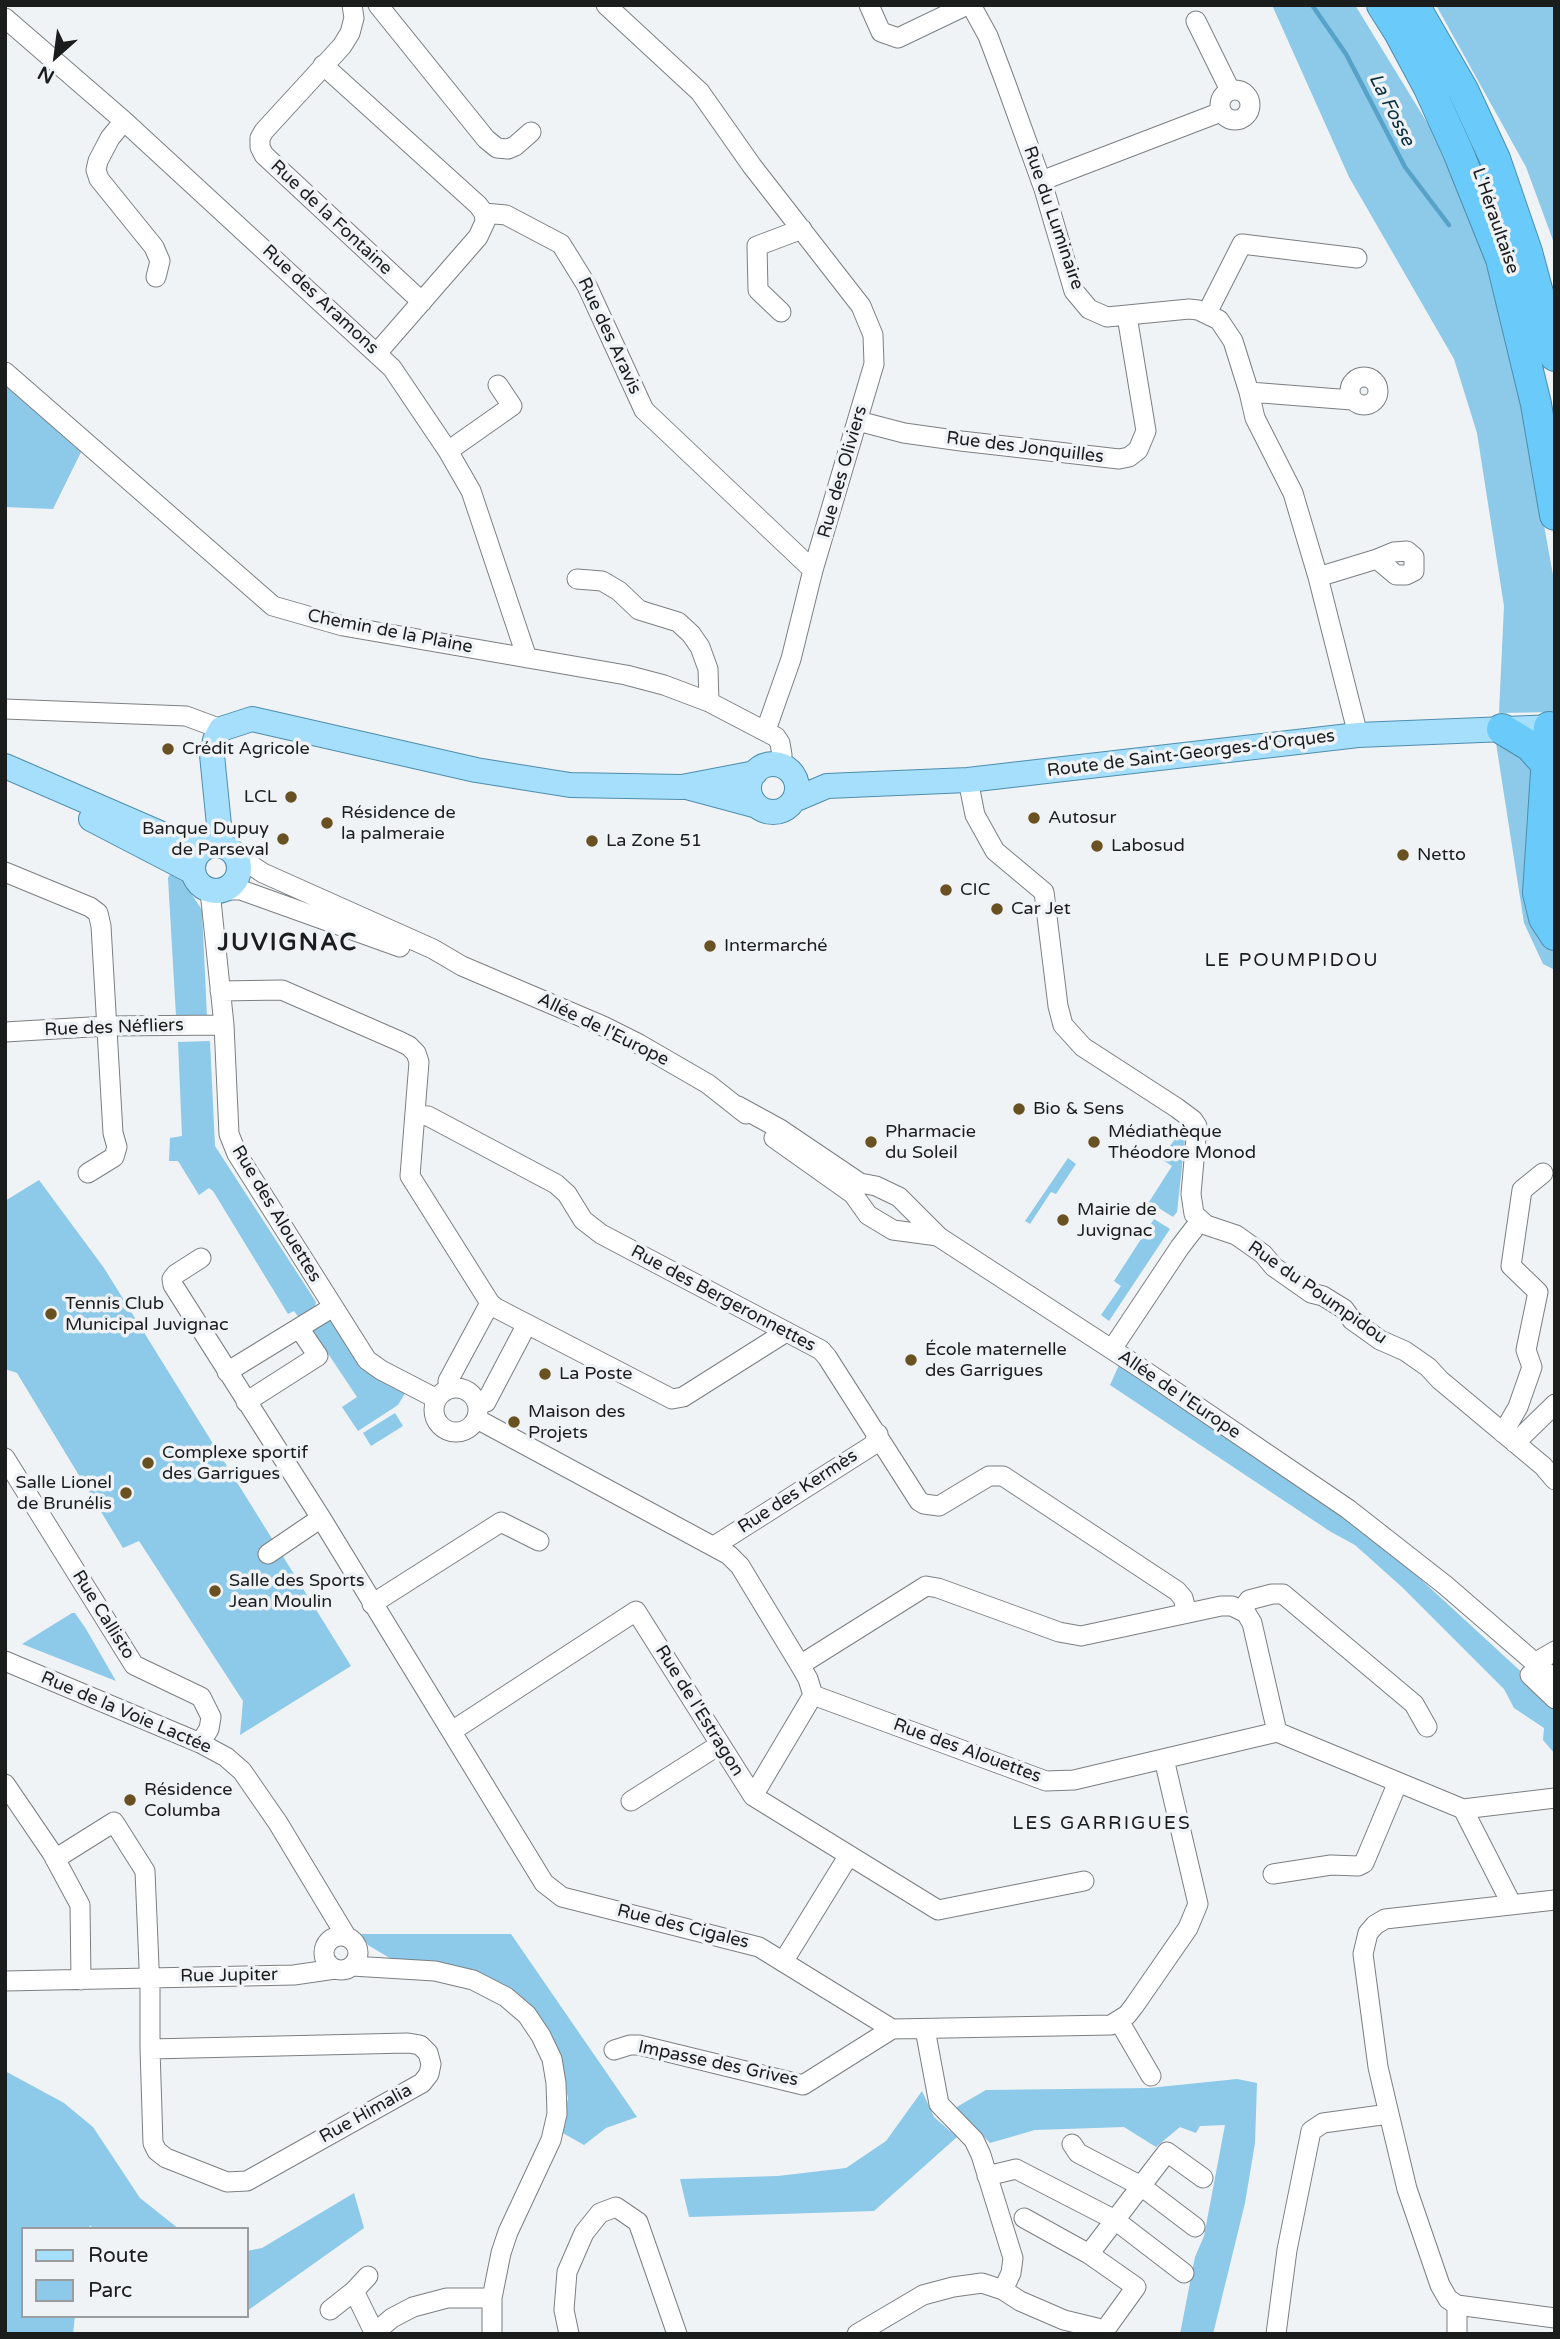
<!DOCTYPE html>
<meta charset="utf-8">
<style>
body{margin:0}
#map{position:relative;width:1560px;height:2339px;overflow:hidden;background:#eff3f5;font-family:"Varela Round",sans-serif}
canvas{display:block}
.frame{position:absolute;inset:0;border:7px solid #1b1d1d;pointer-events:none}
.legend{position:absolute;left:21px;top:2227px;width:228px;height:91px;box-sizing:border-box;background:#eff3f5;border:2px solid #9a9d9f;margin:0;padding:9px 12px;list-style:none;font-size:21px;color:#1b1d1d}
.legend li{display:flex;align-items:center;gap:14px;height:35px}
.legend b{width:35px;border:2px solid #9a9d9f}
.north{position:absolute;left:21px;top:21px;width:70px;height:70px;-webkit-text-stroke:5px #eff3f5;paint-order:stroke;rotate:208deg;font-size:19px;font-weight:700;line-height:28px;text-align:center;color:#1b1d1d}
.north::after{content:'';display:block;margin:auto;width:24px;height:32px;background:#1b1d1d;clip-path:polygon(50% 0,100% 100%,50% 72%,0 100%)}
</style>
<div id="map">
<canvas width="1560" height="2339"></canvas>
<div class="frame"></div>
<ul class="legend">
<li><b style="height:9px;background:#a6dffc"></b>Route</li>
<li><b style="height:19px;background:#8dc9e9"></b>Parc</li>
</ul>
<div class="north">N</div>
</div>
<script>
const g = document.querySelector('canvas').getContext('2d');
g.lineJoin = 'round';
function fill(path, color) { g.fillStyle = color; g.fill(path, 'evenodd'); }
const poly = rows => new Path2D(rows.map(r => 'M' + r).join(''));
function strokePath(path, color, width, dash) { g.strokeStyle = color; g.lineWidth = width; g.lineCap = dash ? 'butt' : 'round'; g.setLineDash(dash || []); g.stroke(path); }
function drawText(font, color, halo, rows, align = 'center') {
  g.font = font + ' "Varela Round",sans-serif'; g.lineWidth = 7; g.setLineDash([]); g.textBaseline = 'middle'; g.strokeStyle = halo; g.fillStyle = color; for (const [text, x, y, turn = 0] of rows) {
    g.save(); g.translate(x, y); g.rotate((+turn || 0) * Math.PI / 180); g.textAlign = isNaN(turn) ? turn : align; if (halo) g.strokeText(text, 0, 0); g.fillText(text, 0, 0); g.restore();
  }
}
const green = poly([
 [1272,5,1355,5,1431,129,1493,275,1527,432,1555,586,1555,712,1499,713,1504,606,1477,433,1454,359,1349,177],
 [1436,5,1555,5,1554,243,1526,167],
 [5,378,82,450,53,509,5,507],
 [1496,743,1510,747,1532,764,1555,947,1555,970,1543,964,1524,923],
 [170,874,183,881,202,910,207,1017,176,1016,168,878],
 [210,1041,215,1146,316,1302,314,1310,300,1319,294,1311,288,1314,213,1191,209,1188,199,1195,178,1161,169,1161,170,1138,182,1136,178,1042],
 [1184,1126,1186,1130,1177,1212,1173,1217,1149,1202,1172,1166,1161,1159],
 [1068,1158,1076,1164,1056,1194,1051,1192,1030,1224,1025,1221],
 [39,1180,104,1268,351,1666,240,1735,243,1701,139,1541,123,1548,17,1373,5,1369,5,1201],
 [1154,1219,1170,1229,1109,1321,1101,1315,1121,1286,1114,1281],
 [331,1320,407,1390,398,1405,358,1431,342,1407,357,1397,313,1331],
 [1119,1365,1206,1421,1376,1538,1529,1679,1555,1706,1555,1754,1543,1740,1544,1728,1514,1708,1504,1689,1403,1588,1355,1545,1331,1532,1110,1385],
 [395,1413,403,1426,371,1446,363,1433],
 [72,1613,75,1613,86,1629,116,1681,22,1644],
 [361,1934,511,1934,637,2117,606,2128,584,2145,561,2132,568,2098,561,2068,521,1998,487,1976,437,1961,393,1960,368,1945],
 [5,2071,64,2103,93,2127,140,2198,179,2229,93,2229,90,2225,89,2229,23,2229,23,2316,75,2316,73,2334,5,2334],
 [1237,2079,1257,2083,1255,2143,1245,2203,1213,2334,1180,2334,1195,2257,1204,2236,1225,2125,1200,2126,1196,2133,1180,2127,1156,2147,1124,2127,1035,2130,990,2143,955,2108,986,2090,1149,2088],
 [922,2091,934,2117,957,2137,874,2211,689,2217,680,2179,778,2176,846,2168,886,2141],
 [354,2193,364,2228,247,2311,247,2251,262,2248]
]);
const stream = poly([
 [1312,5,1346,54,1405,167,1449,225]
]);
const minor = poly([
 [352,5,354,18,350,33,342,46,264,131,260,138,260,147,264,155,422,302],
 [378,5,486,139,497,148,508,149,515,146,531,132],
 [606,5,700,92,752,166,861,306,873,335,874,364,813,570,791,659,766,730],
 [869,5,881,32,898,38,967,5],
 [971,5,988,36,1006,84,1044,189,1074,291,1089,309,1107,317,1189,309,1198,310,1219,320,1233,341,1249,392,1255,418,1293,493,1318,577,1358,735],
 [5,18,124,121,392,368,448,451,471,491,527,658],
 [1196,21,1230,90],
 [323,65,478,205,484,213,485,222,478,237,377,353],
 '1220 105a15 15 0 1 1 30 0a15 15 0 1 1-30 0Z',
 [124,121,110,138,98,161,96,170,99,179,154,247,160,261,156,277],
 [1041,181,1221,112],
 [484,213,506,215,561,244,587,286,644,410,813,570],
 [781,312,758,290,757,246,802,229],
 [1207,313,1242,244,1357,258],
 [5,372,273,606,343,626,626,675,664,685,709,702,776,737,780,743,782,755,779,765],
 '1350 391a14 14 0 1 1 28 0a14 14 0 1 1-28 0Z',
 [1249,392,1352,400],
 [858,421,904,433,961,441,1119,459,1129,457,1138,450,1146,431,1127,316],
 [448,451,512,406,498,385],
 [1318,577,1377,559,1396,575,1406,575,1414,571,1414,557,1407,551,1394,552,1377,559],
 [577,579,602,581,619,591,639,610,678,622,691,634,700,647,708,669,709,702],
 [5,709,186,716,221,729],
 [968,780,975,815,995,851,1044,892,1058,1006,1063,1025,1083,1047,1177,1108,1193,1120,1197,1126,1191,1194,1194,1214,1206,1225,1236,1235,1263,1254,1274,1267,1311,1293,1323,1296,1344,1309,1352,1320,1380,1340,1405,1351,1428,1367,1440,1380,1543,1466,1555,1480],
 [237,856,263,873,433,949,462,966,603,1026,639,1044,708,1084,746,1114],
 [5,872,90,907,98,913,101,926,113,1133,117,1147,114,1157,88,1173],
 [225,890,241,890,400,947],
 [210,891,224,1025,229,1134,237,1154,367,1360,381,1370,437,1399],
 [220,991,282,990,399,1041,409,1046,416,1053,419,1062,410,1176,490,1303,496,1308,672,1399,683,1397,786,1332],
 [5,1032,107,1026,224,1025],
 [738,1106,780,1129,860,1183,876,1186,899,1197,939,1237,1145,1371,1348,1509,1445,1585,1555,1680],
 [415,1115,428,1116,556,1184,567,1194,583,1220,601,1234,821,1350,827,1357,919,1501,924,1504,939,1506,989,1476,1003,1476,1177,1591,1183,1598,1187,1613],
 [774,1138,853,1194,868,1215,893,1230,938,1236],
 [201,1258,176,1274,172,1279,173,1285,321,1518,544,1883,562,1897,759,1947,892,2029,1111,2025,1127,2015,1134,2006,1188,1928,1198,1904,1164,1759],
 [1112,1349,1180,1247,1200,1221],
 [227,1372,333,1307],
 '434 1410a22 22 0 1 1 44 0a22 22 0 1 1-44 0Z',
 [449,1389,448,1381,490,1303],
 [246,1402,318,1356,299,1328],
 [478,1404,486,1402,527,1324],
 [477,1419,729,1555,740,1566,800,1665,808,1679,813,1695,1046,1781,1074,1780,1277,1732,1463,1809,1555,1798],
 [1503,1433,1518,1407,1532,1367,1526,1350,1538,1292,1511,1266,1522,1190,1543,1173],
 [1515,1443,1555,1404],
 [5,1458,134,1665,201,1697,211,1717,209,1729,200,1743],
 [714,1546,873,1445,878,1434],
 [268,1554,321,1518],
 [372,1604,501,1522,539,1541],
 [1242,1610,1249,1600,1272,1594,1283,1594,1414,1704,1427,1727],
 [5,1661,200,1743,226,1757,242,1771,278,1823,346,1936],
 [1536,1662,1555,1651],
 [800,1665,926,1586,938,1588,1059,1632,1081,1636,1221,1606,1232,1606,1246,1613,1252,1623,1277,1732],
 [1530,1675,1555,1699],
 [452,1731,636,1611,753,1796,938,1910,1084,1881],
 [5,1784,52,1853,80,1905,81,1980],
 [753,1796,813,1695],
 [631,1801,719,1745],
 [1463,1809,1512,1905],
 [55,1859,114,1822,145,1871,150,1990,150,2049,153,2143,157,2151,166,2158,227,2182,247,2181,422,2083,429,2074,431,2064,428,2053,420,2045,408,2043,150,2049],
 [1273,1874,1331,1865,1358,1866,1364,1863,1398,1782],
 [1555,1900,1385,1919,1375,1925,1368,1933,1363,1954,1378,2067,1389,2114,1407,2189,1440,2285,1448,2299,1457,2305,1555,2318],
 '324 1953a17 17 0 1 1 34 0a17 17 0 1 1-34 0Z',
 [783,1962,849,1855],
 [352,1966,435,1971,473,1980,506,1997,527,2015,541,2036,552,2059,556,2083,557,2114,551,2140,508,2232,501,2253,492,2298,492,2334],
 [5,1981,294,1975,335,1969],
 [1119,2021,1151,2076],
 [925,2029,939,2104,974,2140,981,2155,1013,2258,1011,2273,1003,2290],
 [614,2050,630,2045,639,2045,803,2085,892,2029],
 [1072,2144,1078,2153,1141,2186,1195,2227],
 [987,2176,1016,2169,1115,2220,1184,2273],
 [1024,2218,1089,2254],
 [354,2291,368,2276],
 [1457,2305,1457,2334],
 [330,2310,354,2291,375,2334],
 [373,2334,392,2318,413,2307,447,2298,492,2298],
 [569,2334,564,2310,567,2272,584,2233,600,2213,616,2207,638,2222,677,2334],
 [857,2334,923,2295,953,2287,982,2283,1003,2290,1020,2301,1064,2320,1105,2330,1136,2287,1089,2254,1167,2152,1203,2178],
 [1276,2334,1287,2250,1311,2131,1323,2123,1389,2114]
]);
const major = poly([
 '749 788a24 24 0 1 1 48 0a24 24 0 1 1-48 0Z',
 [5,766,185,844,202,849],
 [690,788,757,806],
 [794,800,827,786,968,780,1358,735,1555,727],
 [91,819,193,872],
 '193 868a23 23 0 1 1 46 0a23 23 0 1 1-46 0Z',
 [221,845,212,755,215,740,221,729,252,719,476,770,570,785,682,787,755,773]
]);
const highway = poly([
 [1382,5,1399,32,1429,88,1458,152,1501,259,1536,404,1555,515],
 [1414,5,1463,90,1495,159,1527,252,1555,356],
 [1549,727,1538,893,1544,918,1555,935],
 [1502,729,1530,746,1547,765]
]);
const markers = [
 [168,749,7,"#695122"],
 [291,797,7,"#695122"],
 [1034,818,7,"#695122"],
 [327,823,7,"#695122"],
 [283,839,7,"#695122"],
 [592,841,7,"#695122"],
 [1097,846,7,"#695122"],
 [1403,855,7,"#695122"],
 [946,890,7,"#695122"],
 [997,909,7,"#695122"],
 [710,946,7,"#695122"],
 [1019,1109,7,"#695122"],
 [871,1142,7,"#695122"],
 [1094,1142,7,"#695122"],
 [1063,1220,7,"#695122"],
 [51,1314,7,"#695122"],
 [911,1360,7,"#695122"],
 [545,1374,7,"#695122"],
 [514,1422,7,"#695122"],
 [148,1463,7,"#695122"],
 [126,1493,7,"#695122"],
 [215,1591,7,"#695122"],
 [130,1800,7,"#695122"]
];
const streetNames = [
 ["Rue de la Fontaine",331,218,43],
 ["Rue du Luminaire",1053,218,71],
 ["L'Héraultaise",1495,221,71],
 ["Rue des Aramons",320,300,43],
 ["Rue des Aravis",609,336,65],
 ["Rue des Jonquilles",1025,448,7],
 ["Rue des Oliviers",843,472,-74],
 ["Chemin de la Plaine",390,632,11],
 ["Route de Saint-Georges-d'Orques",1191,754,-7],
 ["Rue des Néfliers",114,1028,-2],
 ["Allée de l'Europe",603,1030,26],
 ["Rue des Alouettes",276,1214,59],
 ["Rue du Poumpidou",1317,1293,35],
 ["Rue des Bergeronnettes",723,1299,28],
 ["Allée de l'Europe",1179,1395,34],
 ["Rue des Kermès",798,1492,-33],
 ["Rue Callisto",103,1615,58],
 ["Rue de l'Estragon",699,1711,58],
 ["Rue de la Voie Lactée",126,1713,23],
 ["Rue des Alouettes",967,1751,20],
 ["Rue des Cigales",683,1927,14],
 ["Rue Jupiter",229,1976,-1],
 ["Impasse des Grives",718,2064,12],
 ["Rue Himalia",366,2114,-29]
];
const poiNames = [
 ["Crédit Agricole",182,749],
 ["LCL",277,797,"right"],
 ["Résidence de",341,813],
 ["la palmeraie",341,834],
 ["Autosur",1048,818],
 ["Banque Dupuy",269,829,"right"],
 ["de Parseval",269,850,"right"],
 ["La Zone 51",606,841],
 ["Labosud",1111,846],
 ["Netto",1417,855],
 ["CIC",960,890],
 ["Car Jet",1011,909],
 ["Intermarché",724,946],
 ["Bio & Sens",1033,1109],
 ["Pharmacie",885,1132],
 ["du Soleil",885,1153],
 ["Médiathèque",1108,1132],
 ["Théodore Monod",1108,1153],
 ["Mairie de",1077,1210],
 ["Juvignac",1077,1231],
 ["Tennis Club",65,1304],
 ["Municipal Juvignac",65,1325],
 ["École maternelle",925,1350],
 ["des Garrigues",925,1371],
 ["La Poste",559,1374],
 ["Maison des",528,1412],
 ["Projets",528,1433],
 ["Complexe sportif",162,1453],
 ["des Garrigues",162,1474],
 ["Salle Lionel",112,1483,"right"],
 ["de Brunélis",112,1504,"right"],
 ["Salle des Sports",229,1581],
 ["Jean Moulin",229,1602],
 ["Résidence",144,1790],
 ["Columba",144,1811]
];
const waterNames = [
 ["La Fosse",1391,110,63]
];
const neighbourhoodNames = [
 ["LE POUMPIDOU",1292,961],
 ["LES GARRIGUES",1102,1824]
];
const districtNames = [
 ["JUVIGNAC",288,944]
];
fill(green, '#8dc9e9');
strokePath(stream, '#57a2c8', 4.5);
strokePath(minor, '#7c7f81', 21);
strokePath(major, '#4e8dad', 26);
strokePath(highway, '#4e8dad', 32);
strokePath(minor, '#fff', 19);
strokePath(major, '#a6dffc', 24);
strokePath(highway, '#6acafa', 30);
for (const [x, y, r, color] of markers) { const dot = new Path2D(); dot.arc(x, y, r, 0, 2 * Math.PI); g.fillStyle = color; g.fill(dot); strokePath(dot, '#eff3f5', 2.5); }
drawText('18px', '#1b1d1d', '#eff3f5', streetNames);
drawText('18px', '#1b1d1d', '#eff3f5', poiNames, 'left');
drawText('italic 19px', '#0c2f3f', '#eff3f5', waterNames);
g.letterSpacing = '2px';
drawText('19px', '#1b1d1d', '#eff3f5', neighbourhoodNames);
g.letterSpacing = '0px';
g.letterSpacing = '2px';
drawText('bold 24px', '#1b1d1d', '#eff3f5', districtNames);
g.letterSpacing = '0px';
</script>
